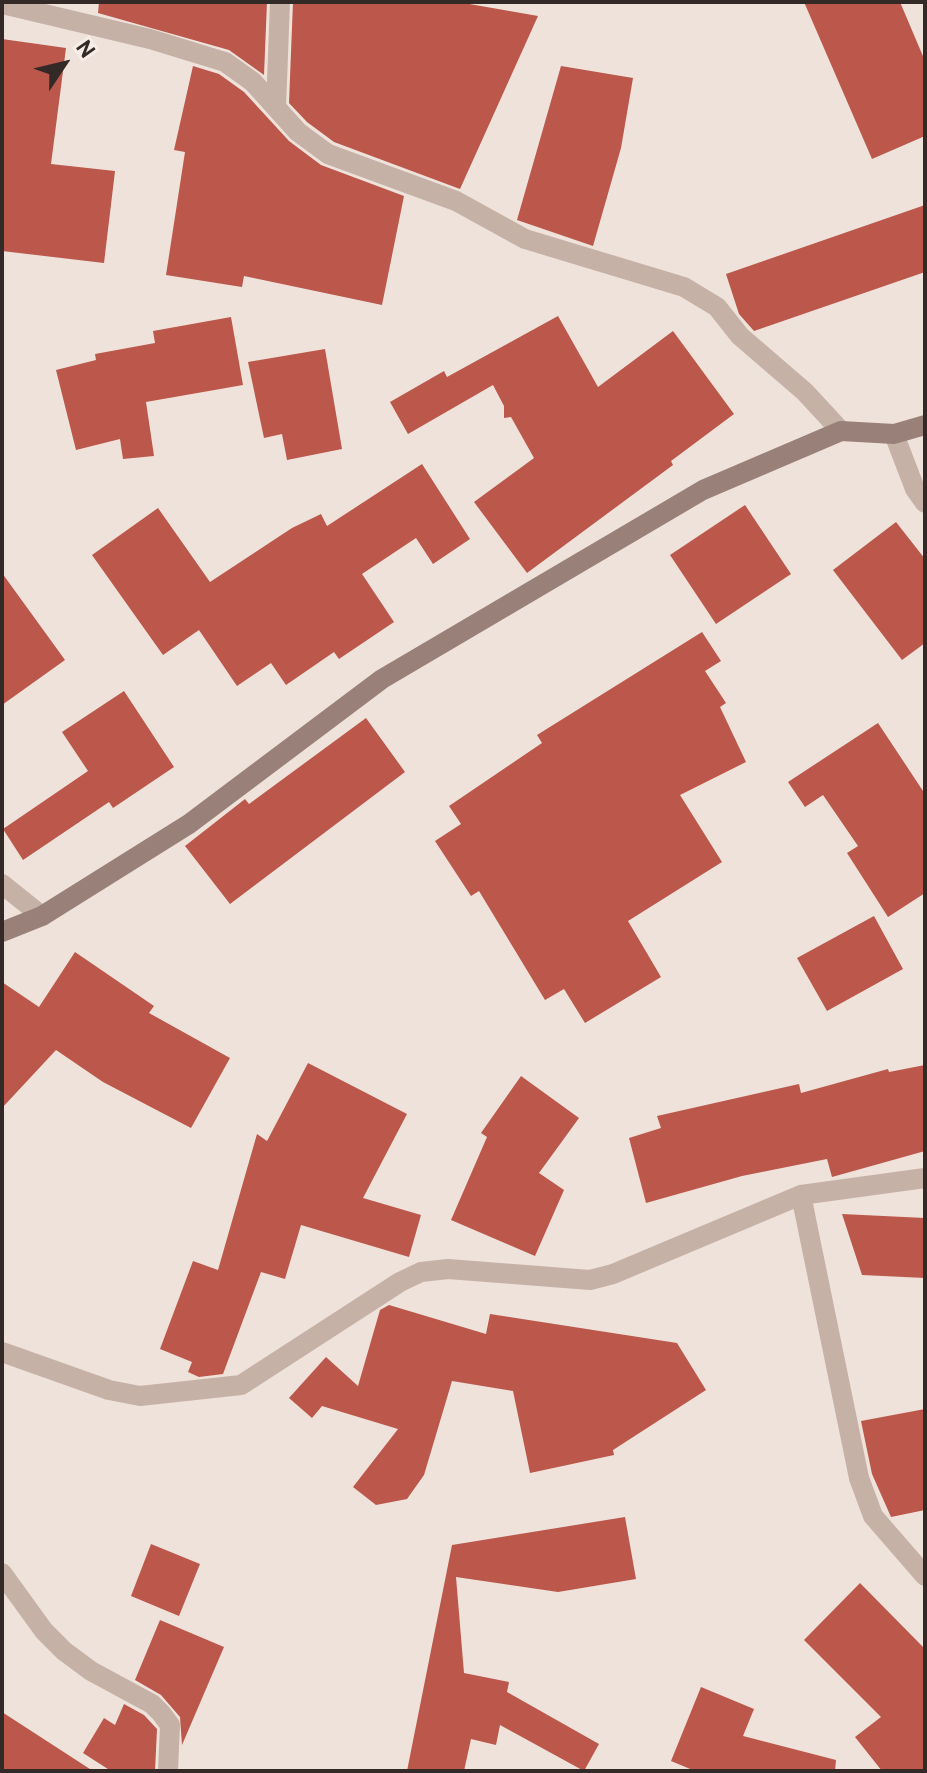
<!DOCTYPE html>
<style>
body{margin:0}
#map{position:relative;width:927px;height:1773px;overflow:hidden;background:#efe2da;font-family:Overpass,sans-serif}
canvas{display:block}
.frame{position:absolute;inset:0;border:4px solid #332927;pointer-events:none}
.north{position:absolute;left:24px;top:24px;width:80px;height:80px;-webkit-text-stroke:6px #f7ede6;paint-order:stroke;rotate:55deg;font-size:22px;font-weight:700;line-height:32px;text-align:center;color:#332927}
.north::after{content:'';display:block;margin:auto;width:28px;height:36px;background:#332927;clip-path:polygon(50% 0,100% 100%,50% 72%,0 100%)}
</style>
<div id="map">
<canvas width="927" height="1773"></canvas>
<div class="frame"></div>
<div class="north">N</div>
</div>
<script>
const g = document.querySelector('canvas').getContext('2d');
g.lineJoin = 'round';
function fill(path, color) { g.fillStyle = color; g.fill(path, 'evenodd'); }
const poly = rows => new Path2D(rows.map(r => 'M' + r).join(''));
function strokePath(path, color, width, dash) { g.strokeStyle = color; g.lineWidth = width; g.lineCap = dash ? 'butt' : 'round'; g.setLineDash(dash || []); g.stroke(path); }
const building = poly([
 [99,2,267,2,264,75,229,50,98,13],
 [293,2,458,2,538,16,460,189,334,142,307,122,289,103],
 [804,2,900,2,925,61,925,136,872,159],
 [2,39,66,48,51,164,115,171,104,263,2,251],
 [193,66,219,74,244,92,289,141,321,165,404,196,382,305,244,276,242,287,166,275,185,152,174,150],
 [561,66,633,78,621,148,593,246,517,220],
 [925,205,925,272,754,331,739,314,726,274],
 [558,316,598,387,673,331,734,414,671,461,673,465,527,573,474,502,534,458,511,417,504,418,504,406,493,385,408,434,390,402,444,371,447,377],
 [231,317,243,385,146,402,154,456,123,459,120,439,76,450,56,370,96,360,95,354,155,343,153,331],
 [325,349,342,449,287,460,282,434,264,438,248,362],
 [422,464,470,539,433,564,416,538,362,574,394,622,339,659,334,652,286,685,271,663,237,686,199,630,163,655,92,555,158,508,210,582,292,528,321,514,327,526],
 [745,505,791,574,716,624,670,555],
 [896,522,925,559,925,643,902,660,833,570],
 [2,573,65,660,2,705],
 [702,632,721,661,705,671,726,703,720,707,746,762,680,795,722,862,628,921,661,977,585,1023,564,989,545,1000,479,891,471,896,435,841,461,824,449,806,542,743,537,735],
 [124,691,174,767,113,808,109,802,23,860,3,829,88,771,62,732],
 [366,718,405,772,230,904,185,846,245,799,249,804],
 [878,723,925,794,925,893,888,917,847,853,858,846,823,795,805,807,788,782],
 [874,916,903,969,827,1011,797,958],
 [75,952,154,1006,149,1013,230,1058,191,1128,103,1082,56,1050,2,1108,2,982,39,1007],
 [308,1063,407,1114,363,1198,421,1215,409,1257,301,1225,285,1279,261,1272,223,1374,199,1377,188,1372,192,1362,160,1349,193,1261,218,1270,257,1134,267,1141],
 [925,1065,925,1151,832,1177,827,1159,742,1176,646,1203,629,1138,661,1128,657,1116,799,1084,801,1093,888,1069,889,1072],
 [521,1076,579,1118,539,1173,564,1190,535,1256,451,1220,487,1137,481,1133],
 [842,1214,925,1218,925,1278,862,1275],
 [389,1305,486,1334,490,1314,677,1343,706,1390,613,1450,614,1455,530,1473,513,1391,452,1381,424,1475,407,1499,376,1505,353,1487,398,1429,322,1406,312,1418,289,1398,326,1357,358,1386,380,1310],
 [925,1409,925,1510,891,1517,872,1474,861,1421],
 [625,1517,636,1579,558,1592,456,1577,464,1673,509,1682,507,1692,599,1744,584,1771,500,1725,496,1745,471,1739,464,1771,407,1771,452,1545],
 [151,1544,200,1564,179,1616,131,1596],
 [860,1583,925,1649,925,1771,882,1771,855,1737,881,1717,804,1640],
 [160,1620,224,1647,182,1745,180,1717,161,1695,135,1680],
 [701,1687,754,1709,743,1736,836,1760,835,1771,695,1771,671,1761],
 [124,1704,144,1715,157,1729,155,1771,111,1771,83,1753,104,1718,115,1725],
 [2,1712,93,1771,2,1771]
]);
const street = poly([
 [2,4,150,39,225,62,253,82,298,132,328,154,456,201,525,239,684,287,717,307,740,336,805,392,841,431],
 [276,108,280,2],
 [894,434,915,489,925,503],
 [2,884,42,916],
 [801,1195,859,1478,873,1516,925,1576],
 [2,1352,109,1390,140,1396,241,1385,400,1282,421,1272,448,1269,590,1280,613,1274,801,1195,925,1178],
 [2,1573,44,1631,64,1651,91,1671,152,1704,161,1713,170,1725,168,1771]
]);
const secondary = poly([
 [2,932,42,916,189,824,382,679,703,490,841,431,894,434,925,425]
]);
fill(building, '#bb574b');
strokePath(street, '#c6b1a7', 20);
strokePath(secondary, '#998079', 20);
</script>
